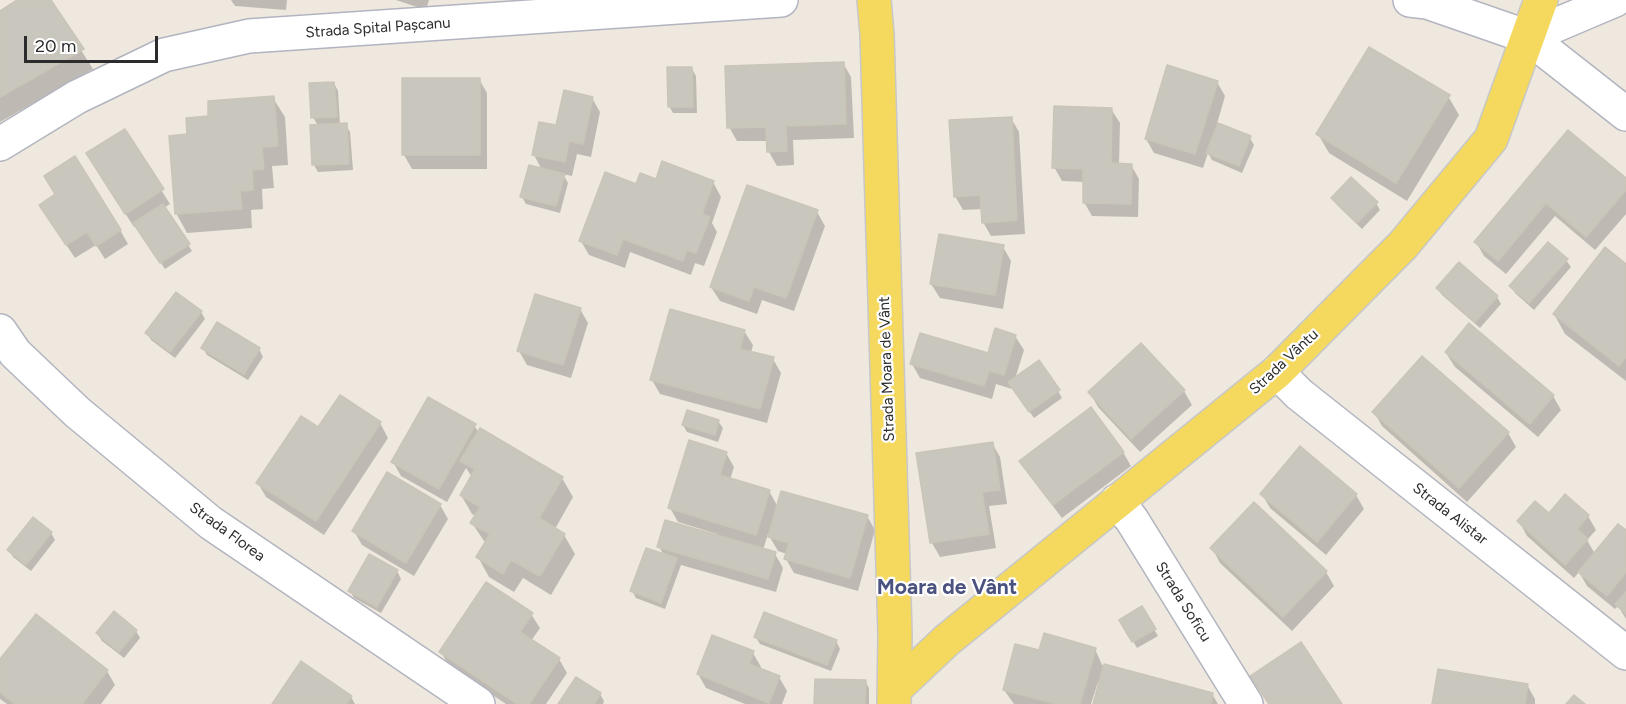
<!DOCTYPE html>
<meta charset="utf-8">
<style>
body{margin:0}
#map{position:relative;width:1626px;height:704px;overflow:hidden;background:#eee8df;font-family:Figtree,sans-serif}
canvas{display:block}
.scale{position:absolute;left:24px;top:36px;width:134px;height:27px;box-sizing:border-box;border:3px solid #2c2c2c;border-top:0;padding-left:8px;font-size:18px;line-height:21px;white-space:nowrap;color:#2c2c2c;-webkit-text-stroke:4px #fff;paint-order:stroke}
</style>
<div id="map">
<canvas width="1626" height="704"></canvas>
<div class="scale">20 m</div>
</div>
<script>
const c = document.querySelector('canvas').getContext('2d');
c.lineJoin = 'round';
function fillPath(path, color) { c.fillStyle = color; c.fill(path, 'evenodd'); }
const shape = rows => new Path2D(rows.map(r => 'M' + r).join(''));
function strokePath(path, color, width, dash) { c.strokeStyle = color; c.lineWidth = width; c.lineCap = dash ? 'butt' : 'round'; c.setLineDash(dash || []); c.stroke(path); }
function label(font, color, halo, rows, align = 'center') {
  c.font = font + ' Figtree,sans-serif'; c.lineWidth = 4.5; c.setLineDash([]); c.textBaseline = 'middle'; c.strokeStyle = halo; c.fillStyle = color; for (const [text, x, y, turn = 0] of rows) {
    c.save(); c.translate(x, y); c.rotate((+turn || 0) * Math.PI / 180); c.textAlign = isNaN(turn) ? turn : align; if (halo) c.strokeText(text, 0, 0); c.fillText(text, 0, 0); c.restore();
  }
}
fillPath(shape([
 [20,0,49,0,93,69,0,122,0,13],
 [231,0,287,0,286,10,235,6],
 [396,0,429,0,426,10],
 [843,63,851,77,854,138,793,140,794,165,777,166,769,152,768,141,737,141,729,127],
 [692,69,696,76,697,113,673,113,669,106],
 [479,79,487,93,487,169,412,169,404,155],
 [1217,82,1225,96,1217,124,1250,138,1254,145,1242,173,1212,160,1208,153,1203,168,1154,153,1146,139],
 [334,83,338,91,340,125,346,125,350,132,353,170,318,172,314,165,318,126,313,117],
 [1448,96,1459,115,1407,201,1329,153,1318,134],
 [273,98,285,117,288,165,272,166,274,188,262,189,263,209,251,210,252,228,187,233,176,213,189,136,210,117],
 [592,98,600,112,591,157,577,154,572,176,563,174,568,183,560,213,526,204,522,197,542,170,534,155,557,127],
 [1111,109,1120,123,1119,165,1131,165,1139,179,1138,217,1092,216,1084,202,1085,182,1062,181,1054,167],
 [1011,118,1019,132,1025,234,991,236,983,222,982,209,963,210,955,196],
 [124,131,170,204,164,208,192,251,165,269,136,226,134,227,96,168],
 [1568,132,1626,180,1626,214,1595,250,1555,216,1506,274,1484,256,1476,242],
 [656,181,713,182,721,197,712,223,717,232,704,266,695,263,691,275,630,252,625,268,589,255,581,241],
 [1332,198,1376,203,1380,210,1362,229,1337,205],
 [817,212,825,226,794,311,762,300,757,314,720,301,711,287],
 [49,219,120,230,128,244,105,259,96,245,75,258],
 [1003,247,1011,261,1003,309,940,298,931,284],
 [1566,260,1571,267,1534,310,1515,293,1511,286],
 [1626,266,1626,381,1565,334,1554,314],
 [1438,288,1497,297,1501,304,1480,328,1442,295],
 [580,309,588,323,571,378,527,365,519,351],
 [201,312,205,319,175,358,151,340,147,333],
 [744,331,753,345,751,353,773,359,781,373,767,423,660,394,652,380],
 [1015,336,1024,350,1015,379,1058,391,1062,398,1034,418,1012,387,1012,389,996,384,992,399,920,378,912,364,989,355],
 [203,348,259,349,263,357,248,380,207,355],
 [1446,353,1553,396,1561,410,1538,437,1455,367],
 [1184,391,1192,405,1140,452,1098,407,1090,393],
 [340,397,380,423,388,438,324,535,266,497,258,483,319,429],
 [1374,412,1508,433,1516,447,1467,502,1382,426],
 [718,421,723,428,718,442,687,432,683,425],
 [474,425,479,433,480,430,562,478,573,497,555,529,564,535,575,554,551,595,523,578,514,592,489,577,478,557,486,544,472,523,476,516,472,514,461,495,472,477,466,468,447,502,401,476,393,462],
 [992,443,1000,457,1007,504,989,506,996,548,940,557,932,543,918,455],
 [1300,448,1356,495,1364,509,1326,555,1270,508,1262,494],
 [1123,452,1131,466,1062,518,1029,475,1021,461],
 [726,453,734,467,730,480,769,491,778,507,867,516,875,530,858,591,794,573,786,559,787,554,778,551,768,534,763,550,775,554,783,568,776,592,681,565,665,609,636,598,632,591,664,555,659,547,717,537,717,534,678,522,670,508],
 [440,505,448,519,414,576,362,545,354,531],
 [1549,515,1588,516,1596,530,1587,540,1595,554,1626,532,1626,619,1618,606,1615,609,1587,586,1579,572,1574,578,1527,536,1519,521],
 [33,519,51,533,55,540,31,571,13,557,9,550],
 [1212,548,1326,572,1334,586,1292,631,1220,563],
 [397,571,401,579,381,613,354,598,350,591],
 [1141,608,1158,636,1137,648,1121,621],
 [114,613,136,631,140,638,124,658,102,641,97,633],
 [531,614,540,628,531,641,559,659,567,673,546,704,506,704,449,666,441,652],
 [36,616,107,671,115,685,101,704,7,704,0,699,0,661],
 [755,636,836,641,840,649,831,671,760,644],
 [1095,649,1102,665,1212,694,1218,704,1095,704,1100,683,1098,682,1091,704,1014,704,1004,690,1040,652],
 [753,653,761,667,760,670,779,677,787,691,782,704,745,704,706,688,698,674],
 [865,681,869,688,869,704,816,704],
 [1527,685,1535,699,1535,704,1434,704],
 [600,694,604,701,603,704,560,704],
 [351,697,355,704,274,704]
]), '#0003');
const building = shape([
 [17,0,51,0,84,49,0,97,0,11,17,0],
 [1369,47,1450,95,1396,183,1316,134,1369,47],
 [844,62,846,124,786,126,787,151,767,152,766,127,727,128,725,66,844,62],
 [1167,65,1218,81,1195,154,1145,139,1167,65],
 [667,67,692,67,693,107,668,107,667,67],
 [402,78,480,78,480,155,402,155,402,78],
 [334,82,337,117,311,118,309,83,334,82],
 [564,90,593,97,583,144,569,141,565,162,532,155,539,122,556,125,564,90],
 [274,96,278,146,262,147,264,169,252,170,253,190,240,191,242,209,175,214,169,136,187,134,186,118,208,116,208,101,274,96],
 [1054,106,1112,108,1111,163,1132,164,1131,204,1083,203,1083,169,1052,168,1054,106],
 [1012,117,1017,220,982,223,980,195,954,197,949,120,1012,117],
 [347,123,349,164,312,165,310,125,347,123],
 [1218,123,1251,136,1239,166,1206,153,1218,123],
 [125,129,164,189,125,214,86,153,125,129],
 [1568,130,1626,178,1626,190,1586,237,1546,203,1498,261,1474,242,1568,130],
 [75,156,121,230,96,246,87,232,66,245,39,205,55,194,44,176,75,156],
 [662,161,714,181,702,214,710,217,696,253,687,250,683,261,623,239,617,255,579,241,605,172,636,184,640,173,656,179,662,161],
 [529,165,565,174,556,206,520,197,529,165],
 [1351,177,1378,202,1357,223,1331,198,1351,177],
 [747,185,818,210,786,298,754,287,749,301,710,287,747,185],
 [163,204,190,244,160,263,133,223,163,204],
 [939,234,1004,245,995,295,930,284,939,234],
 [1548,242,1568,259,1529,303,1509,286,1548,242],
 [1605,247,1626,264,1626,357,1619,366,1553,314,1605,247],
 [1459,262,1498,296,1475,322,1436,288,1459,262],
 [176,292,202,311,170,352,145,333,176,292],
 [535,294,581,308,563,365,517,351,535,294],
 [670,309,745,330,740,349,774,357,760,409,650,380,670,309],
 [217,322,260,348,244,374,201,348,217,322],
 [1469,323,1554,395,1530,424,1445,352,1469,323],
 [995,328,1016,335,1004,375,989,371,984,386,910,364,920,333,988,353,995,328],
 [1141,343,1185,390,1131,439,1088,392,1141,343],
 [1422,356,1509,432,1459,488,1372,412,1422,356],
 [1039,360,1060,390,1029,412,1008,382,1039,360],
 [340,395,381,422,316,521,256,483,301,416,318,427,340,395],
 [428,397,476,424,439,489,391,462,428,397],
 [1091,407,1124,452,1053,505,1019,461,1091,407],
 [687,410,719,420,715,435,682,425,687,410],
 [480,428,563,477,539,518,565,534,540,576,511,560,503,574,476,557,490,534,470,523,480,507,460,495,475,469,460,461,480,428],
 [689,440,727,452,720,475,770,490,756,535,668,508,689,440],
 [993,442,1000,490,982,492,989,534,930,543,916,453,993,442],
 [1300,446,1357,494,1317,542,1260,494,1300,446],
 [387,472,441,504,406,563,352,531,387,472],
 [781,491,868,515,850,578,784,559,789,543,768,537,781,491],
 [1565,494,1589,515,1577,529,1588,539,1565,565,1517,521,1535,501,1549,513,1565,494],
 [1254,502,1327,571,1283,617,1210,548,1254,502],
 [33,517,52,532,26,565,7,550,33,517],
 [665,520,776,552,768,579,657,547,665,520],
 [1618,524,1626,530,1626,572,1607,596,1578,572,1618,524],
 [646,548,677,558,661,603,630,591,646,548],
 [369,554,398,570,377,607,348,591,369,554],
 [486,582,533,613,520,632,560,658,529,704,517,704,439,652,486,582],
 [1626,592,1626,614,1615,604,1626,592],
 [1142,606,1156,629,1132,642,1119,620,1142,606],
 [114,611,137,630,119,652,96,633,114,611],
 [764,612,837,640,827,665,754,637,764,612],
 [36,614,108,670,82,704,15,704,0,692,0,659,36,614],
 [1044,633,1096,648,1080,704,1056,704,1003,690,1015,644,1039,650,1044,633],
 [712,635,754,651,749,664,780,676,769,703,697,674,712,635],
 [1301,642,1342,704,1269,704,1250,676,1301,642],
 [301,661,352,696,346,704,272,704,301,661],
 [1104,664,1213,693,1211,704,1093,704,1104,664],
 [1438,669,1528,684,1525,704,1432,704,1438,669],
 [576,677,601,693,594,704,558,704,576,677],
 [815,679,866,680,865,704,814,704,815,679],
 [1574,695,1585,704,1566,704,1574,695]
]);
fillPath(building, '#c9c6bd');
strokePath(building, '#cac5b8', 1.5);
const minor = shape([
 [1410,0,1427,2,1528,37,1626,114],
 [1528,37,1615,0],
 [0,144,77,97,164,55,249,36,781,0],
 [0,331,15,353,77,412,211,523,478,704],
 [1277,372,1299,394,1626,653],
 [1117,501,1132,520,1246,704]
]);
const major = shape([
 [874,0,877,34,895,634,894,703],
 [895,689,947,640,1277,372,1403,245,1491,139,1541,0]
]);
strokePath(minor, '#b2b4c0', 36);
strokePath(major, '#c8c8c8', 36);
strokePath(minor, '#fff', 33);
strokePath(major, '#f4d95e', 33);
label('15px', '#2c2c2c', '#fff', [
 ["Strada Spital Pașcanu",378,28,-4],
 ["Strada Vântu",1284,362,-43],
 ["Strada Moara de Vânt",887,369,-92],
 ["Strada Alistar",1450,514,38],
 ["Strada Florea",227,532,36],
 ["Strada Soficu",1183,602,58]
]);
label('bold 21px', '#4b527f', '#fff', [
 ["Moara de Vânt",947,588]
]);
</script>
